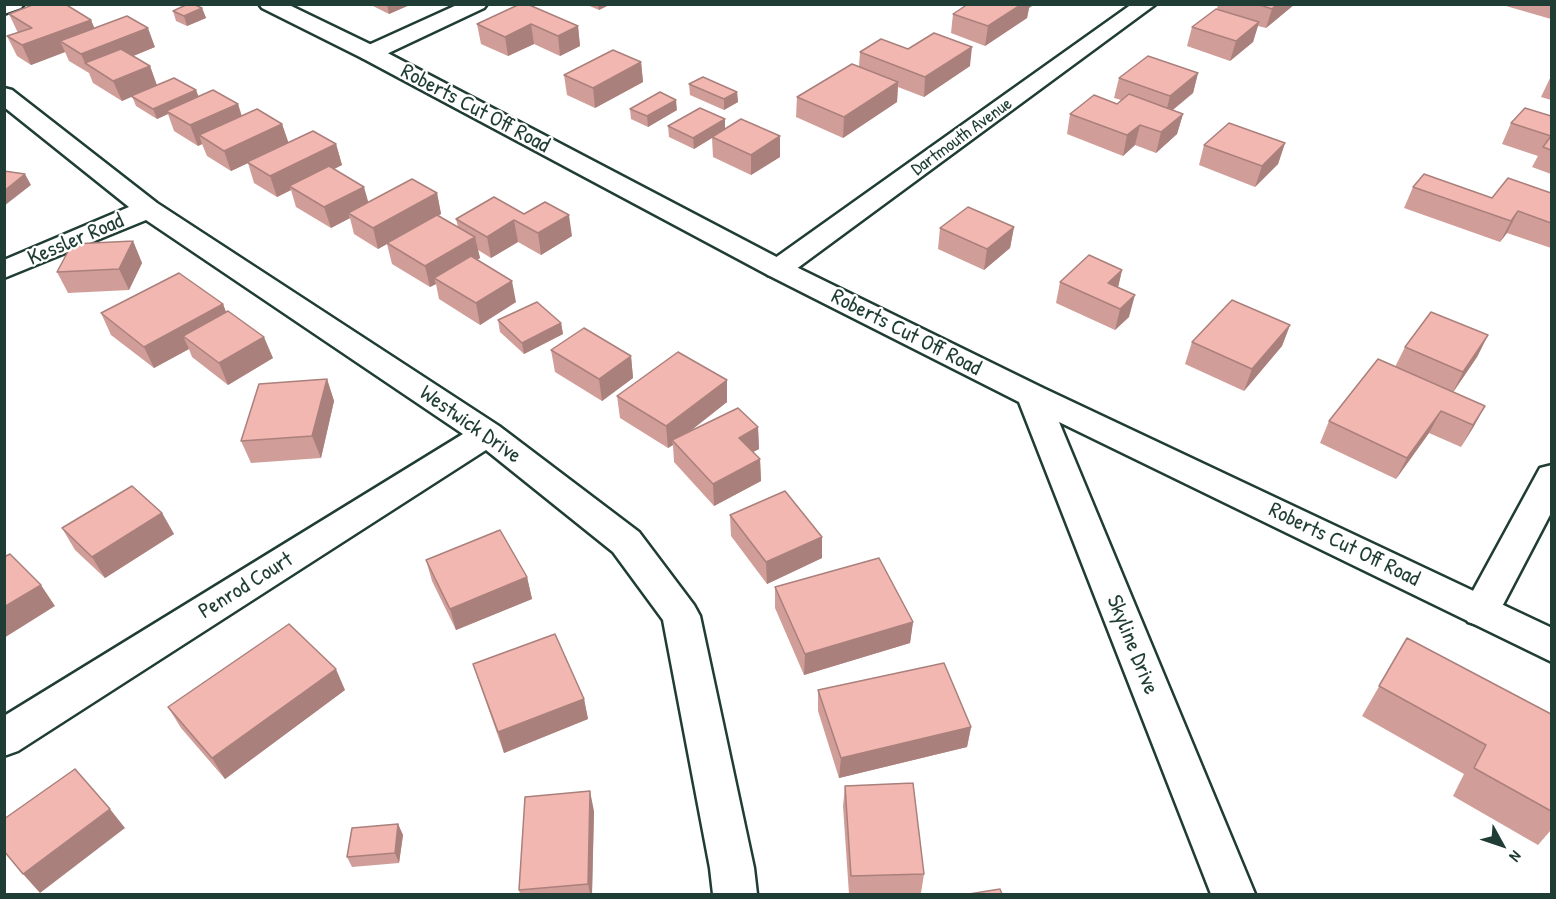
<!DOCTYPE html>
<style>
body{margin:0}
#map{position:relative;width:1556px;height:899px;overflow:hidden;background:#fff;font-family:"Patrick Hand",sans-serif}
canvas{display:block}
.frame{position:absolute;inset:0;border:6px solid #1f3d34;pointer-events:none}
.north{position:absolute;left:1472px;top:815px;width:60px;height:60px;-webkit-text-stroke:4px #fff;paint-order:stroke;rotate:130deg;font-size:16px;font-weight:700;line-height:24px;text-align:center;color:#1f3d34}
.north::after{content:'';display:block;margin:auto;width:21px;height:27px;background:#1f3d34;clip-path:polygon(50% 0,100% 100%,50% 72%,0 100%)}
</style>
<div id="map">
<canvas width="1556" height="899"></canvas>
<div class="frame"></div>
<div class="north">N</div>
</div>
<script>
const c = document.querySelector('canvas').getContext('2d');
c.lineJoin = 'round';
const shape = rows => new Path2D(rows.map(r => 'M' + r).join(''));
function strokePath(path, color, width, dash) { c.strokeStyle = color; c.lineWidth = width; c.lineCap = dash ? 'butt' : 'round'; c.setLineDash(dash || []); c.stroke(path); }
function fillPath(path, color) { c.fillStyle = color; c.fill(path, 'evenodd'); }
function label(font, color, halo, rows, align = 'center') {
  c.font = font + ' "Patrick Hand",sans-serif'; c.lineWidth = 4.5; c.setLineDash([]); c.textBaseline = 'middle'; c.strokeStyle = halo; c.fillStyle = color; for (const [text, x, y, turn = 0] of rows) {
    c.save(); c.translate(x, y); c.rotate((+turn || 0) * Math.PI / 180); c.textAlign = isNaN(turn) ? turn : align; if (halo) c.strokeText(text, 0, 0); c.fillText(text, 0, 0); c.restore();
  }
}
const street = shape([
 [4,4,24,4,21,8,4,14,4,4],
 [459,4,487,4,484,8,378,58,370,60,362,58,359,53,362,48,459,4],
 [1132,4,1156,4,788,275,778,278,768,275,764,269,768,263,1132,4],
 [4,88,12,90,157,203,499,426,639,532,694,605,700,616,754,868,757,894,713,894,710,868,663,620,613,552,486,450,18,751,4,756,4,716,463,434,146,220,4,278,4,260,129,207,4,107,4,88],
 [1552,465,1552,511,1494,622,1481,626,1468,622,1462,611,1540,468,1552,465]
]);
const secondary = shape([
 [259,4,287,4,378,48,788,263,1043,388,1552,628,1552,662,1059,422,1255,894,1211,894,1019,402,768,275,362,58,262,8,259,4]
]);
strokePath(street, '#1f3d34', 5);
strokePath(secondary, '#1f3d34', 5);
fillPath(street, '#fff');
fillPath(secondary, '#fff');
fillPath(shape([
 [369,4,412,4,389,14],
 [520,4,578,26,580,46,560,56,534,44,508,56,481,44,477,24],
 [585,4,611,4,599,10],
 [1218,4,1295,4,1266,28,1258,26,1253,42,1230,61,1187,46,1192,27,1217,9],
 [1499,4,1551,4,1551,19],
 [202,8,206,18,187,26,176,21,173,11],
 [1029,8,1027,18,985,46,951,33,953,14],
 [9,14,91,20,94,28,155,47,133,56,150,66,157,85,196,90,198,97,238,104,242,116,282,124,288,143,336,144,342,165,334,169,368,202,437,193,441,214,438,216,458,227,456,219,524,214,572,236,541,255,518,242,491,258,478,250,480,258,477,260,516,302,480,325,439,299,436,284,430,287,392,264,387,244,378,249,354,234,350,218,331,228,296,207,291,190,277,197,254,183,248,163,231,171,207,156,202,144,198,146,174,131,168,114,157,119,136,106,132,96,122,101,93,83,89,73,69,61,65,52,31,65,17,56,7,36,18,33],
 [908,49,970,66,924,97,898,87,897,102,843,138,796,117,797,97,859,66,860,52],
 [641,62,643,82,595,108,567,95,564,75],
 [1198,73,1193,93,1173,110,1183,114,1177,134,1156,153,1135,145,1123,156,1067,134,1070,114,1117,104,1121,100,1114,98,1119,78],
 [1551,76,1551,100,1541,97],
 [689,84,737,92,738,102,724,110,690,95],
 [630,109,677,110,648,127,631,119],
 [1551,116,1551,174,1532,167,1538,156,1502,144,1511,123],
 [668,126,725,129,780,136,780,157,751,175,713,157,712,138,694,149,669,137],
 [1285,143,1278,164,1255,187,1199,165,1204,145],
 [1413,187,1492,198,1551,193,1551,248,1507,233,1500,242,1404,208],
 [1014,227,1010,248,984,270,938,249,940,228],
 [133,241,142,263,129,290,68,293,57,272],
 [1122,270,1118,288,1129,317,1115,330,1056,303,1060,282],
 [223,304,226,312,273,358,228,385,192,357,189,349,154,368,111,335,101,313],
 [498,320,561,323,563,334,524,354,500,332],
 [1290,325,1282,346,1244,391,1185,364,1192,342],
 [1488,335,1477,357,1453,392,1485,406,1461,447,1429,433,1396,479,1320,443,1329,421,1395,367,1405,347],
 [551,350,631,356,633,378,602,401,555,372],
 [327,379,334,401,321,458,251,463,241,441],
 [727,380,727,402,689,432,758,427,759,449,753,452,760,459,761,481,714,506,674,462,673,445,668,448,620,418,617,396],
 [162,513,174,534,105,578,75,550,62,528],
 [730,515,822,558,767,584,731,536],
 [426,560,527,577,532,599,456,630,432,581],
 [775,587,913,622,910,643,804,675,775,608],
 [1407,638,1551,714,1551,830,1538,845,1453,796,1464,774,1362,716],
 [473,664,584,699,588,719,504,753,480,685],
 [345,690,225,779,181,728,168,707],
 [818,690,971,727,967,747,839,778,818,711],
 [845,786,924,874,921,893,849,894,843,806],
 [594,811,592,894,520,894,519,890],
 [398,824,403,835,399,863,352,867,347,857]
]), '#d19d98');
fillPath(shape([
 [387,4,412,4,389,14],
 [598,4,611,4,599,10],
 [1022,4,1035,4,1029,8,1027,18,985,46,988,26],
 [1277,4,1295,4,1266,28,1272,9],
 [202,8,206,18,187,26,184,16],
 [91,20,99,39,60,41,65,52,31,65,22,45],
 [1259,22,1253,42,1230,61,1236,41],
 [531,24,534,44,508,56,505,37],
 [578,26,580,46,560,56,558,36],
 [148,28,155,47,97,71,85,63,81,54],
 [972,47,970,66,924,97,925,77],
 [641,62,643,82,595,108,593,88],
 [150,66,157,86,122,101,113,81],
 [1198,73,1193,93,1165,116,1170,96],
 [898,82,897,102,843,138,844,117],
 [196,90,200,100,166,111,168,114,157,119,153,109],
 [737,92,738,102,724,110,724,99],
 [676,100,677,110,648,127,647,116],
 [238,104,244,125,199,135,202,144,198,146,190,125],
 [1183,114,1177,134,1156,153,1161,132],
 [725,119,725,130,694,149,693,138],
 [282,124,289,144,231,171,224,151],
 [1140,125,1135,145,1123,156,1127,135],
 [780,136,780,157,751,175,751,155],
 [1285,143,1278,164,1255,187,1262,166],
 [336,144,342,165,294,189,289,186,291,190,277,197,270,176],
 [25,174,31,185,4,206,4,191],
 [364,187,370,208,348,213,350,218,331,228,324,207],
 [437,193,441,214,388,244,387,243,387,244,378,249,373,228],
 [1518,211,1507,233,1500,242,1511,221],
 [569,215,572,236,541,255,538,233],
 [514,220,518,242,491,258,487,237],
 [1014,227,1010,248,984,270,987,249],
 [475,237,480,258,440,282,434,278,436,284,430,287,425,266],
 [133,241,142,263,129,290,119,269],
 [1122,270,1117,291,1108,283],
 [512,281,516,302,480,325,476,303],
 [1135,295,1129,317,1115,330,1120,309],
 [223,304,231,326,183,336,189,349,154,368,144,347],
 [561,323,563,334,524,354,522,343],
 [1290,325,1282,346,1244,391,1252,369],
 [1488,335,1477,357,1452,394,1463,372],
 [264,337,273,358,228,385,219,363],
 [631,356,633,378,602,401,599,379],
 [327,379,334,401,321,458,312,436],
 [727,380,727,402,675,443,672,440,673,445,668,448,666,426],
 [1485,406,1473,428,1461,447,1473,425],
 [1441,411,1429,433,1396,479,1407,458],
 [758,427,759,449,739,459,739,438],
 [760,459,761,481,714,506,713,484],
 [162,513,174,534,105,578,92,557],
 [822,537,822,558,767,584,766,562],
 [527,577,532,599,456,630,450,609],
 [41,585,55,606,4,638,4,607],
 [913,622,910,643,804,675,805,654],
 [336,669,345,690,225,779,212,758],
 [584,699,588,719,504,753,498,732],
 [971,727,967,747,839,778,841,758],
 [590,791,594,811,592,894,590,894,588,884],
 [110,809,125,828,40,893,23,874],
 [398,824,403,835,399,863,395,853]
]), '#aa807c');
const building = shape([
 [35,4,65,4,91,20,22,45,7,36,32,28,9,14,35,4],
 [188,4,193,4,202,8,184,16,173,11,188,4],
 [520,4,527,4,578,26,558,36,531,24,505,37,477,24,520,4],
 [968,4,1022,4,988,26,953,14,968,4],
 [1257,4,1277,4,1272,9,1257,4],
 [1216,9,1259,22,1236,41,1192,27,1216,9],
 [127,16,148,28,81,54,60,41,127,16],
 [934,33,972,47,925,77,860,52,881,39,908,49,934,33],
 [121,49,150,66,113,81,85,63,121,49],
 [613,50,641,62,593,88,564,75,613,50],
 [1148,56,1198,73,1170,96,1119,78,1148,56],
 [852,64,898,82,844,117,797,97,852,64],
 [703,77,737,92,724,99,689,84,703,77],
 [174,78,196,90,153,109,131,96,174,78],
 [213,90,238,104,190,125,166,111,213,90],
 [660,92,676,100,647,116,630,109,660,92],
 [1129,94,1183,114,1161,132,1140,125,1127,135,1070,114,1094,95,1117,104,1129,94],
 [700,108,725,119,693,138,668,126,700,108],
 [1525,108,1551,116,1551,150,1543,147,1551,136,1511,123,1525,108],
 [257,109,282,124,224,151,199,135,257,109],
 [741,119,780,136,751,155,712,137,741,119],
 [1229,123,1285,143,1262,166,1204,145,1229,123],
 [313,131,336,144,270,176,247,162,313,131],
 [329,166,364,187,324,207,289,186,329,166],
 [4,171,25,174,4,191,4,171],
 [1424,174,1492,198,1508,178,1551,193,1551,223,1518,211,1511,221,1413,187,1424,174],
 [412,179,437,193,373,228,348,213,412,179],
 [494,197,524,214,545,202,569,215,538,233,514,220,487,237,456,219,494,197],
 [968,207,1014,227,987,249,940,228,968,207],
 [437,215,475,237,425,266,387,243,437,215],
 [133,241,119,269,57,272,72,244,133,241],
 [1089,255,1122,270,1108,283,1135,295,1120,309,1060,282,1089,255],
 [471,256,512,281,476,303,434,278,471,256],
 [179,273,223,304,144,347,101,313,179,273],
 [1232,300,1290,325,1252,369,1192,342,1232,300],
 [537,302,561,323,522,343,498,320,537,302],
 [228,311,264,337,219,363,183,336,228,311],
 [1431,312,1488,335,1463,372,1405,347,1431,312],
 [584,328,631,356,599,379,551,350,584,328],
 [678,352,727,380,666,426,617,396,678,352],
 [1378,359,1485,406,1473,425,1441,411,1407,458,1329,421,1378,359],
 [327,379,312,436,241,441,259,384,327,379],
 [738,408,758,427,739,438,760,459,713,484,672,440,738,408],
 [132,486,162,513,92,557,62,528,132,486],
 [785,491,822,537,766,562,730,515,785,491],
 [500,530,527,577,450,609,426,560,500,530],
 [10,554,41,585,4,607,4,557,10,554],
 [879,558,913,622,805,654,775,587,879,558],
 [289,624,336,669,212,758,168,707,289,624],
 [555,634,584,699,498,732,473,664,555,634],
 [1407,638,1551,714,1551,811,1474,768,1486,745,1379,686,1407,638],
 [944,663,971,727,841,758,818,690,944,663],
 [75,769,110,809,23,874,4,851,4,819,75,769],
 [913,783,924,874,851,876,845,786,913,783],
 [590,791,588,884,519,890,525,797,590,791],
 [398,824,395,853,347,857,352,828,398,824],
 [1000,889,1002,894,969,894,1000,889]
]);
fillPath(building, '#f3b7b1');
strokePath(building, '#aa807c', 1.5);
label('18px', '#1f3d34', '#fff', [
 ["Dartmouth Avenue",962,137,-36]
]);
label('22px', '#1f3d34', '#fff', [
 ["Roberts Cut Off Road",475,109,28],
 ["Kessler Road",76,240,-23],
 ["Roberts Cut Off Road",906,333,27],
 ["Westwick Drive",470,425,35],
 ["Roberts Cut Off Road",1344,545,26],
 ["Penrod Court",246,586,-32],
 ["Skyline Drive",1132,645,68]
]);
</script>
